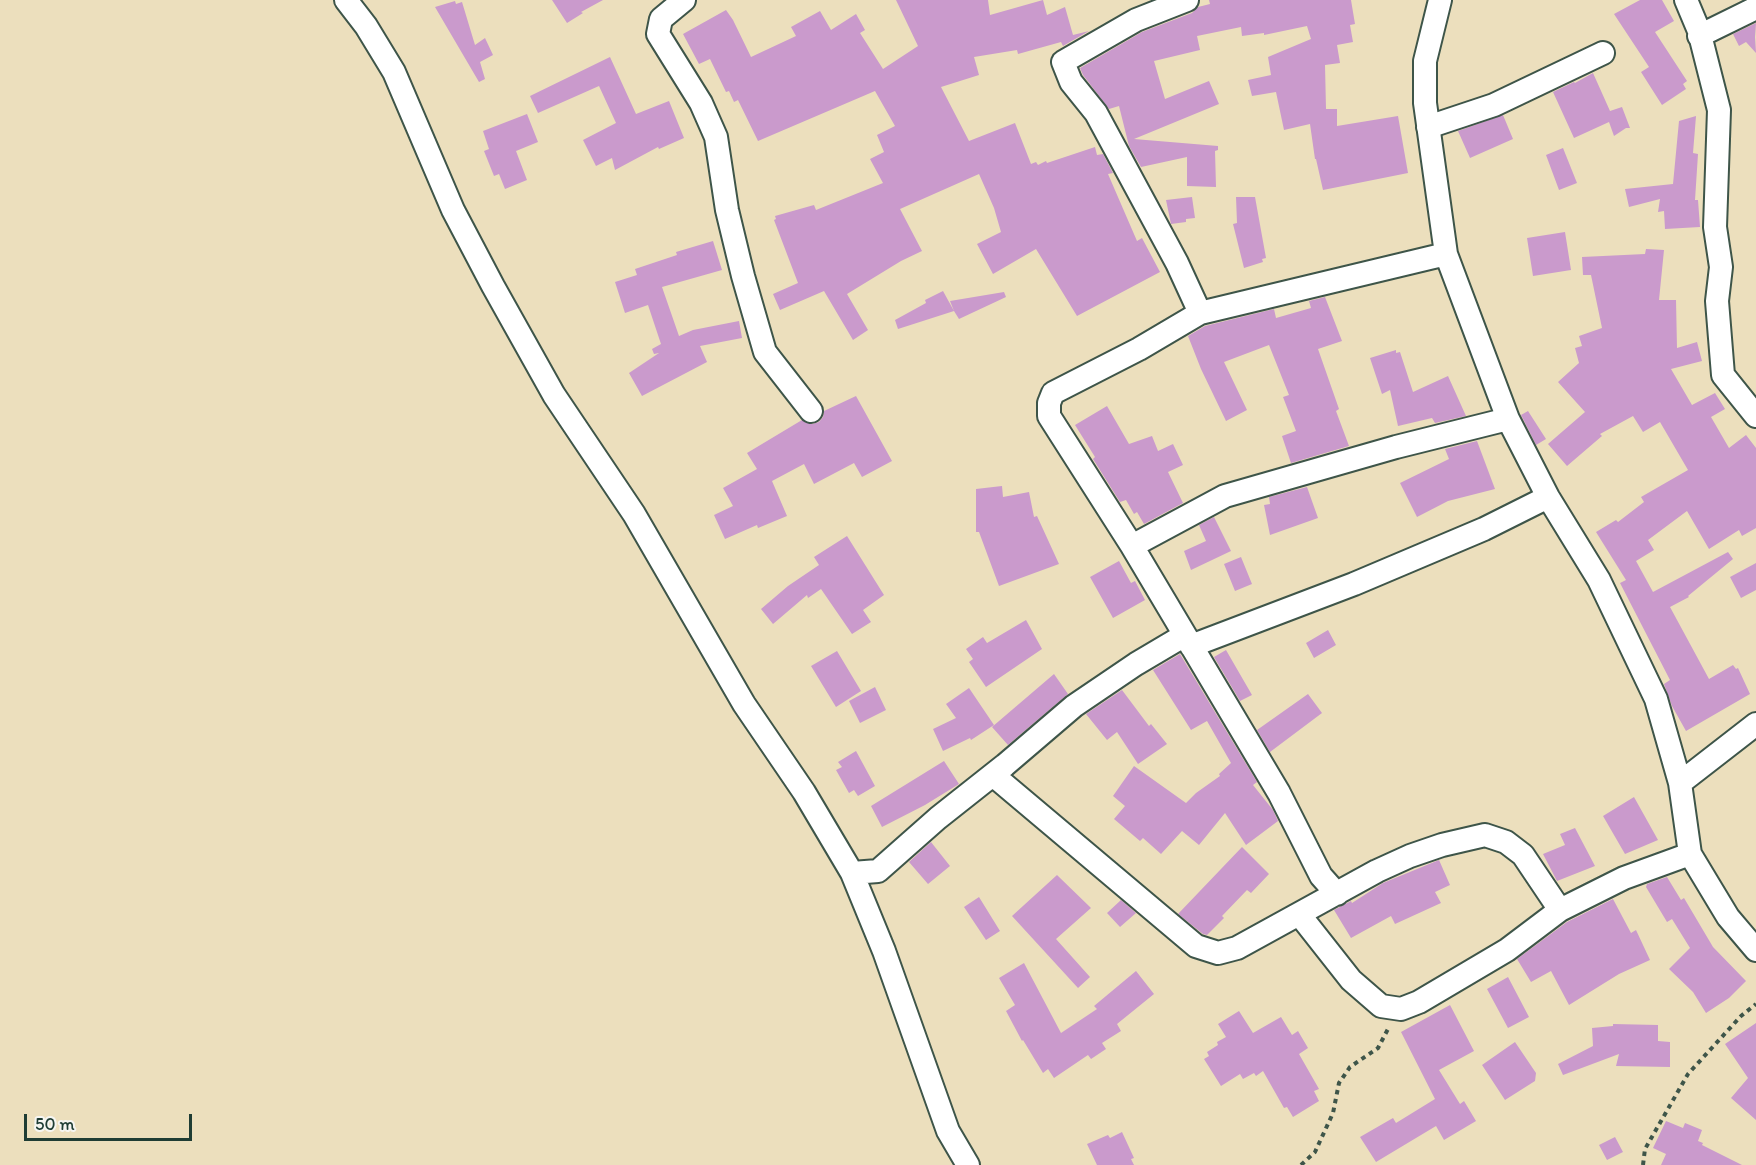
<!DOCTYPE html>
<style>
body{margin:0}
#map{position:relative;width:1756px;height:1165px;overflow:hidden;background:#ecdfbd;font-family:Itim,sans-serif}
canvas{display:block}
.scale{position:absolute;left:24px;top:1114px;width:168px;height:27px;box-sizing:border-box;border:3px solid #1f3d34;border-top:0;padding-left:8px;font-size:18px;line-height:21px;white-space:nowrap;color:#1f3d34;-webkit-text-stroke:4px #f6f6f2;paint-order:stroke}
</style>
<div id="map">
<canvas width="1756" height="1165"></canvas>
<div class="scale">50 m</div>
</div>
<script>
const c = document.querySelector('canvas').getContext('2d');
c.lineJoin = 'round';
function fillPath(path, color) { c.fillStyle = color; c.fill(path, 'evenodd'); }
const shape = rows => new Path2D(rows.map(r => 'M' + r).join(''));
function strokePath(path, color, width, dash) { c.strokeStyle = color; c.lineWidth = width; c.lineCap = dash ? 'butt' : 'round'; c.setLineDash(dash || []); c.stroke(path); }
fillPath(shape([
 [552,0,603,0,581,12,583,13,567,23],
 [896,0,988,0,990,15,1043,0,1047,15,1065,7,1073,35,1089,31,1063,46,1061,42,1018,54,1017,50,974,57,979,75,941,87,969,141,1015,123,1031,164,1036,162,1038,165,1046,161,1047,163,1095,147,1097,155,1103,154,1113,173,1108,174,1137,241,1142,238,1160,272,1077,316,1036,249,993,274,977,244,1001,232,994,208,979,174,900,209,922,251,901,261,847,294,868,330,853,340,824,291,780,310,773,294,798,283,774,220,776,219,775,216,814,205,816,210,883,183,870,159,884,152,877,135,895,126,875,91,758,141,738,100,734,102,729,91,726,92,710,59,699,64,683,34,726,10,733,20,751,57,796,36,791,27,820,11,831,30,856,14,865,30,860,33,883,69,918,46],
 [1209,0,1351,0,1355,24,1350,25,1353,42,1337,45,1340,63,1325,65,1326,109,1337,109,1337,126,1398,116,1408,173,1323,190,1316,159,1315,159,1310,124,1284,130,1276,92,1252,96,1248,80,1271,75,1268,57,1311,39,1307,26,1264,35,1264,33,1242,36,1241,27,1197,36,1200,50,1154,61,1165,99,1209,81,1219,104,1134,139,1218,146,1218,150,1215,151,1216,187,1187,186,1187,157,1141,167,1129,146,1119,106,1109,109,1083,75,1080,68,1142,32,1192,13,1198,7,1210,4],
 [1640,0,1662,0,1674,21,1655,32,1687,81,1683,84,1686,89,1662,105,1641,72,1649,67,1614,14],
 [455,1,456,4,462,2,475,45,485,38,493,55,480,62,485,79,479,82,435,7],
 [1756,23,1755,37,1756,53,1746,42,1739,46,1733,34],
 [610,57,636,114,669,101,684,138,659,149,658,147,615,170,612,158,596,166,583,140,616,123,599,86,538,113,530,96],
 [1593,73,1610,111,1622,107,1630,128,1626,128,1614,136,1609,122,1574,138,1553,92,1574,82,1575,83],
 [527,114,538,142,516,151,527,180,505,189,499,174,494,176,484,151,489,149,483,131],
 [1503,115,1513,139,1470,158,1458,131],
 [1696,116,1693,153,1698,154,1695,200,1698,200,1700,227,1665,229,1664,211,1658,212,1660,199,1629,207,1625,189,1673,184,1679,121],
 [1563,148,1577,183,1559,190,1546,155],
 [1192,197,1195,218,1186,219,1186,222,1171,224,1166,200],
 [1236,197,1255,197,1266,258,1262,259,1263,262,1244,268,1233,224,1237,223],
 [1565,232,1571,270,1533,276,1527,238],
 [713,241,722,270,662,287,679,336,693,330,739,321,742,338,700,346,707,362,642,396,629,373,659,353,654,354,652,349,661,344,648,305,625,313,615,282,637,275,635,269,677,255,676,252],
 [1646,249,1664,250,1659,300,1676,300,1677,348,1697,342,1702,361,1671,369,1692,405,1715,393,1725,409,1711,417,1729,448,1746,435,1756,448,1756,528,1742,536,1739,530,1709,549,1687,511,1648,540,1654,550,1636,561,1653,592,1728,552,1733,559,1688,596,1689,597,1670,607,1709,679,1733,665,1736,669,1738,668,1750,694,1686,731,1672,706,1664,684,1670,680,1620,583,1626,580,1596,532,1616,520,1618,522,1644,502,1641,497,1688,470,1660,422,1643,432,1633,416,1600,434,1602,436,1567,466,1548,444,1585,412,1558,382,1579,363,1575,348,1582,346,1579,336,1602,328,1591,275,1583,275,1582,257,1645,254],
 [943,291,954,311,950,301,1004,292,1006,297,959,319,954,311,898,329,895,320,926,303,925,300],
 [1325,297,1342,341,1318,349,1339,409,1336,411,1349,446,1291,463,1282,436,1296,431,1283,397,1289,395,1269,345,1224,362,1247,410,1226,421,1201,369,1188,336,1205,326,1274,309,1276,318,1311,308,1309,301],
 [1396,350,1396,353,1400,352,1413,392,1448,376,1466,416,1435,423,1432,418,1398,426,1390,390,1382,394,1370,358],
 [856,396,892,461,862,477,854,463,814,484,804,464,772,481,787,516,758,528,757,525,725,539,714,515,733,506,723,488,757,469,747,453,802,420,812,424,819,422,823,417,824,411],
 [1107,406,1129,444,1152,436,1158,451,1173,444,1183,465,1168,472,1183,503,1144,524,1137,512,1134,514,1126,500,1120,502,1093,459,1095,457,1075,425],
 [1528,411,1546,439,1536,445,1521,415],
 [1477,441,1495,489,1448,501,1417,517,1400,483,1449,459,1445,449],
 [1002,486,1003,497,1029,492,1034,517,1037,516,1059,564,999,586,979,532,976,532,976,489],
 [1307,487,1318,518,1270,535,1264,505,1270,504,1269,497],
 [1214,517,1231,551,1191,570,1184,551,1206,541,1199,525],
 [847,536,884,595,863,610,871,622,852,634,821,589,808,598,807,595,773,624,761,609,788,586,819,565,814,557],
 [1241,557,1252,584,1235,591,1224,564],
 [1119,561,1131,583,1135,581,1145,600,1113,618,1090,577],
 [1756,563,1756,590,1741,598,1730,577],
 [1026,620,1042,649,986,687,969,662,973,659,966,649,983,637,987,643],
 [1328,630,1336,645,1314,658,1306,643],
 [1226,650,1252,695,1240,701,1214,657],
 [837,651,861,691,836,707,811,666],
 [1180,654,1257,782,1253,785,1273,810,1278,821,1246,845,1225,813,1199,845,1182,831,1161,854,1143,838,1140,841,1114,819,1125,806,1113,796,1134,766,1186,803,1196,793,1220,776,1219,774,1231,763,1207,721,1191,730,1153,670],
 [1054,674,1068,694,1008,745,992,727],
 [875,687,886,710,860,723,849,701],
 [969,688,994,725,971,740,970,738,943,751,933,729,956,718,946,704],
 [1122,690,1149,726,1151,724,1167,744,1138,764,1117,732,1107,740,1086,714],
 [1308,694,1322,713,1270,752,1257,730],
 [856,751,875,786,858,796,854,790,849,793,836,770,842,767,838,762],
 [944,761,959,784,925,805,882,827,871,806],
 [1634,797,1658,840,1625,854,1603,816],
 [1575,828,1595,866,1557,881,1543,854,1565,845,1560,834],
 [931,842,950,866,928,884,909,862],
 [1242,847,1269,874,1251,893,1247,890,1222,916,1224,918,1207,935,1203,934,1178,914],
 [1439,860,1450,885,1435,892,1441,903,1395,924,1391,916,1351,938,1334,910,1351,901,1352,903,1383,883],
 [1057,875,1091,908,1056,939,1090,977,1078,988,1012,916],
 [1667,877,1681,900,1684,898,1713,947,1746,981,1729,998,1706,1013,1693,992,1669,969,1690,948,1672,919,1667,922,1646,887,1647,884],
 [979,897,1000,931,986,940,964,907],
 [1613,899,1631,933,1636,930,1650,960,1619,974,1569,1005,1551,971,1531,982,1517,959,1567,922],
 [1121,900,1136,913,1120,927,1107,913],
 [1024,963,1061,1033,1097,1009,1094,1006,1136,971,1154,994,1117,1024,1121,1031,1102,1043,1106,1049,1091,1059,1088,1055,1054,1078,1048,1069,1043,1073,1023,1040,1022,1041,1006,1011,1015,1005,999,978],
 [1508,977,1529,1017,1508,1028,1487,989],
 [1450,1005,1474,1051,1439,1070,1460,1104,1464,1101,1476,1121,1444,1140,1436,1126,1376,1162,1360,1137,1393,1118,1396,1123,1435,1099,1401,1032],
 [1239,1011,1253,1033,1281,1017,1292,1035,1298,1031,1308,1048,1299,1054,1319,1089,1314,1091,1319,1101,1293,1117,1287,1107,1284,1108,1263,1071,1256,1076,1254,1073,1243,1079,1240,1074,1221,1086,1204,1059,1209,1056,1207,1052,1218,1045,1217,1042,1226,1037,1218,1024],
 [1756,1023,1756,1120,1731,1098,1748,1078,1725,1044],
 [1613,1024,1658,1025,1658,1041,1670,1042,1670,1067,1616,1066,1619,1054,1563,1075,1558,1064,1593,1046,1592,1028,1613,1026],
 [1515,1042,1536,1073,1535,1081,1505,1100,1482,1065],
 [1666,1121,1683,1128,1685,1123,1702,1130,1698,1141,1703,1143,1702,1145,1742,1165,1661,1165,1666,1154,1653,1148],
 [1122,1132,1134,1158,1131,1159,1134,1165,1097,1165,1087,1144,1108,1135,1110,1138],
 [1615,1137,1623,1152,1607,1160,1599,1145]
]), '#ca9acc');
const street = shape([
 [346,0,366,26,394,72,453,210,493,286,554,395,634,514,744,704,804,792,852,873,884,951,948,1131,968,1165],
 [684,0,661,19,658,34,701,103,716,137,727,210,743,276,765,352,811,411],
 [1187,0,1136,20,1063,62,1071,82,1096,113,1177,263,1200,313],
 [1440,0,1425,61,1425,103,1446,254,1508,419,1548,497,1599,580,1656,699,1680,783,1690,854,1728,917,1756,950],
 [1686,0,1699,31,1719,110,1715,227,1721,267,1717,301,1723,375,1756,416],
 [1699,36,1756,8],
 [1428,127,1494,105,1603,53],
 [1132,546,1225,496,1396,447,1508,419],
 [1191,646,1354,584,1484,529,1548,497],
 [993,775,1196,946,1218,953,1237,948,1377,871,1410,856,1442,845,1485,835,1506,842,1523,855,1560,910],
 [1680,783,1756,724],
 [852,873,878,871,938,818,1005,765,1074,706,1136,664,1185,635],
 [1337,894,1321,876,1279,793,1132,546,1049,416,1049,403,1053,393,1139,349,1200,313,1446,254],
 [1299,914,1351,980,1381,1006,1401,1009,1419,1002,1507,950,1560,910,1624,878,1690,854]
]);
strokePath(street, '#3e5549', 26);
strokePath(shape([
 [1301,1165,1315,1152,1333,1113,1339,1083,1350,1067,1378,1048,1388,1029],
 [1643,1165,1645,1149,1688,1074,1741,1016,1756,1004]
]), '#3e5549', 4, [4.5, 4.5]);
strokePath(street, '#fff', 22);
</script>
